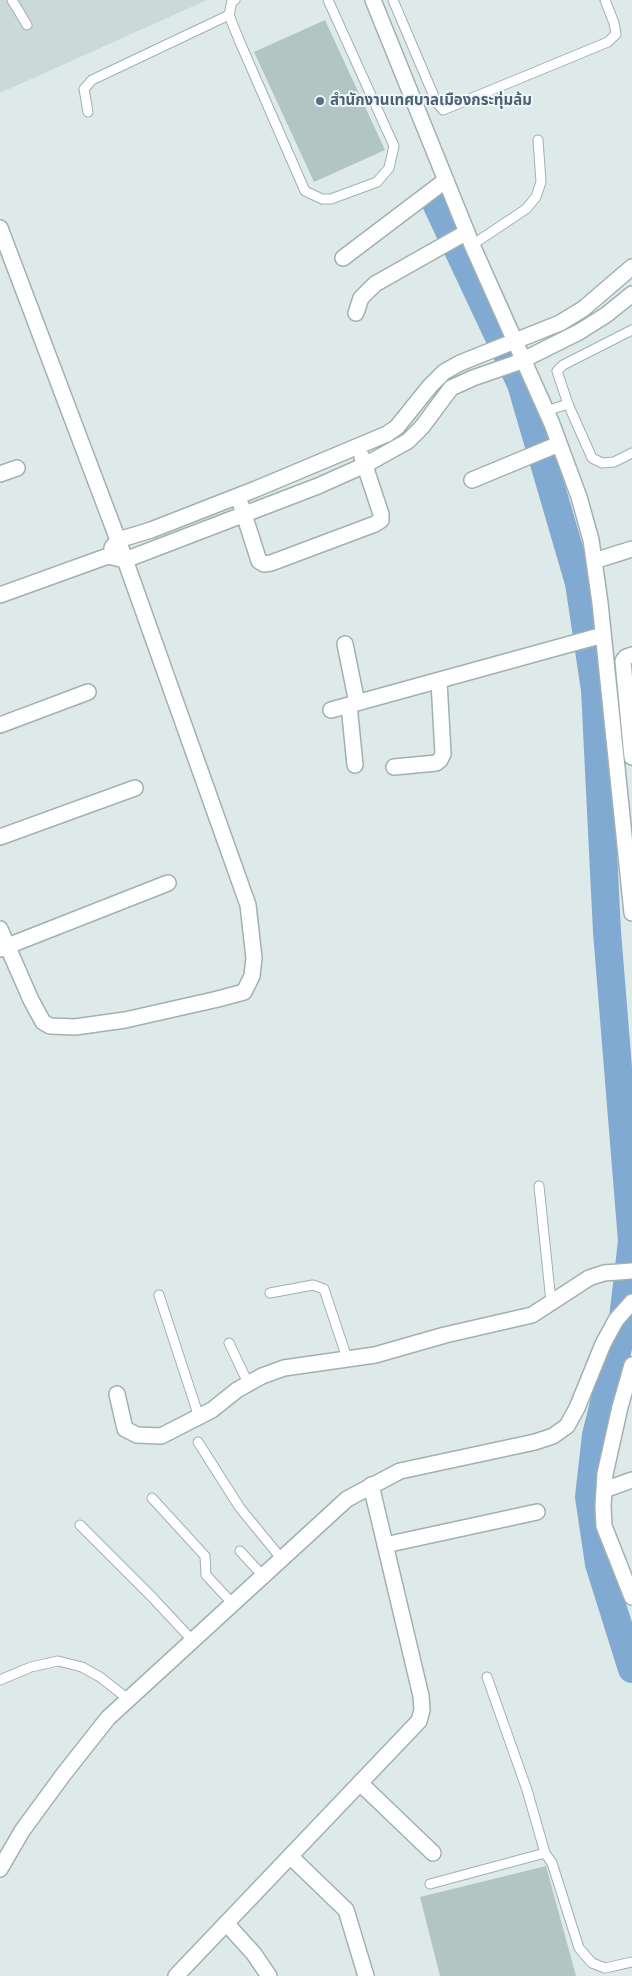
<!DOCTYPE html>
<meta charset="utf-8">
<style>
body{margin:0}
canvas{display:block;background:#ddeae9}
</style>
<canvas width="632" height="1976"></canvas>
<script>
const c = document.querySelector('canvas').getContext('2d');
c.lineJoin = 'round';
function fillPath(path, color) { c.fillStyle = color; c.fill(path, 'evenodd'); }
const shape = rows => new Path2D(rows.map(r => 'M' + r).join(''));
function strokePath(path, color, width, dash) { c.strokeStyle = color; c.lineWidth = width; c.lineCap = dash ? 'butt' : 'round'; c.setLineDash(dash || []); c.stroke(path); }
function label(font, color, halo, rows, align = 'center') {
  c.font = font + ' "Work Sans","Noto Sans Thai",sans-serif'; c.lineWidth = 4; c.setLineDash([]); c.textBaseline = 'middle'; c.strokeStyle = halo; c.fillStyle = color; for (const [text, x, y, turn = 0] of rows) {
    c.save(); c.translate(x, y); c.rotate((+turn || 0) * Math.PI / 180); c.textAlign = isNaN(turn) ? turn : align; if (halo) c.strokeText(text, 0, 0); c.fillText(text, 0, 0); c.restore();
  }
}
fillPath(shape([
 [0,0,207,0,0,93]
]), '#cbdad8');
strokePath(shape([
 [435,201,521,384,579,583,595,690,607,932,632,1241,621,1336,596,1435,589,1497,599,1564,632,1669]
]), '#81aad3', 28);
fillPath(shape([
 [325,20,385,150,314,182,254,52],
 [546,1866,576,1976,440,1976,420,1897]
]), '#b2c5c3');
const service = shape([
 [12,0,27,25],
 [235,0,232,1,229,15,239,40,305,191,322,199,331,199,377,182,389,168,394,146,328,0],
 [393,0,436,101,443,110,608,42,616,34,614,23,605,0],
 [88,112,84,89,92,80,229,15],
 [472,245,526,209,536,197,541,182,538,140],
 [568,404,557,371,563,365,632,330],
 [546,411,568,404,592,458,602,463,614,462,632,453],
 [539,1186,551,1302],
 [270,1293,313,1285,324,1289,347,1358],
 [159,1295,199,1417],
 [229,1343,248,1383],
 [198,1442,240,1508,281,1558],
 [152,1498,205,1556,206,1575,233,1604],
 [80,1525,151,1596,193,1641],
 [240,1551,263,1576],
 [487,1677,527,1790,545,1853],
 [0,1680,31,1667,58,1661,82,1667,100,1677,128,1699],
 [430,1884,545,1853,552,1863,579,1948,592,1963,605,1968,632,1962]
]);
const minor = shape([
 [373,0,472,245,552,424,579,497,591,540,600,603,632,913],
 [0,228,118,540,248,905,254,958,252,976,244,992,218,999,125,1020,75,1027,50,1026,43,1022,31,1000,0,929],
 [343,258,446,180],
 [356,313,361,298,375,284,467,232],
 [0,474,17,468],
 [472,480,559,444],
 [241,505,259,561,264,564,271,563,375,524,381,520,381,514,362,457],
 [112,548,118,540,151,530,256,489,387,434,397,427,430,386,444,372,460,363,560,323,583,309,632,267],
 [594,561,632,549],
 [0,595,108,556,125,560,318,486,365,465,408,441,422,427,451,388,473,378,519,362,579,332,606,315,632,294],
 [345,644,357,703],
 [632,655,626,657,623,661,632,757],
 [349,705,355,765],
 [331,710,603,635],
 [0,725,88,692],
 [394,767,436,763,440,760,443,754,439,681],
 [0,837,135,788],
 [0,949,168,883],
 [632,1365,620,1407,605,1474,603,1506,604,1526,632,1597],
 [117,1394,125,1429,137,1435,161,1436,212,1410,237,1390,262,1376,284,1368,375,1355,445,1335,532,1315,589,1278,604,1273,632,1271],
 [604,1490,632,1480],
 [385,1545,537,1512],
 [360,1783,433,1853],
 [290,1856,346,1910,366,1976],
 [0,1869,22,1831,63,1775,108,1718,347,1499,400,1471,535,1442,553,1436,567,1426,577,1408,603,1344,616,1320,632,1302],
 [226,1923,254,1954,269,1976],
 [176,1976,419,1721,422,1710,421,1696,371,1485]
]);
strokePath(service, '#a0b1b1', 11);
strokePath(minor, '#a0b1b1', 18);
strokePath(service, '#fff', 9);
strokePath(minor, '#fff', 15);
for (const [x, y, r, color] of [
 [320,101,5,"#5c6f8a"]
]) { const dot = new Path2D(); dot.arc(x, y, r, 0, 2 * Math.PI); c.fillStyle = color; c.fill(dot); strokePath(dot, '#edf7f5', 2); }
label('bold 15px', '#4e5e75', '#edf7f5', [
 ["สำนักงานเทศบาลเมืองกระทุ่มล้ม",330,101]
], 'left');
</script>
